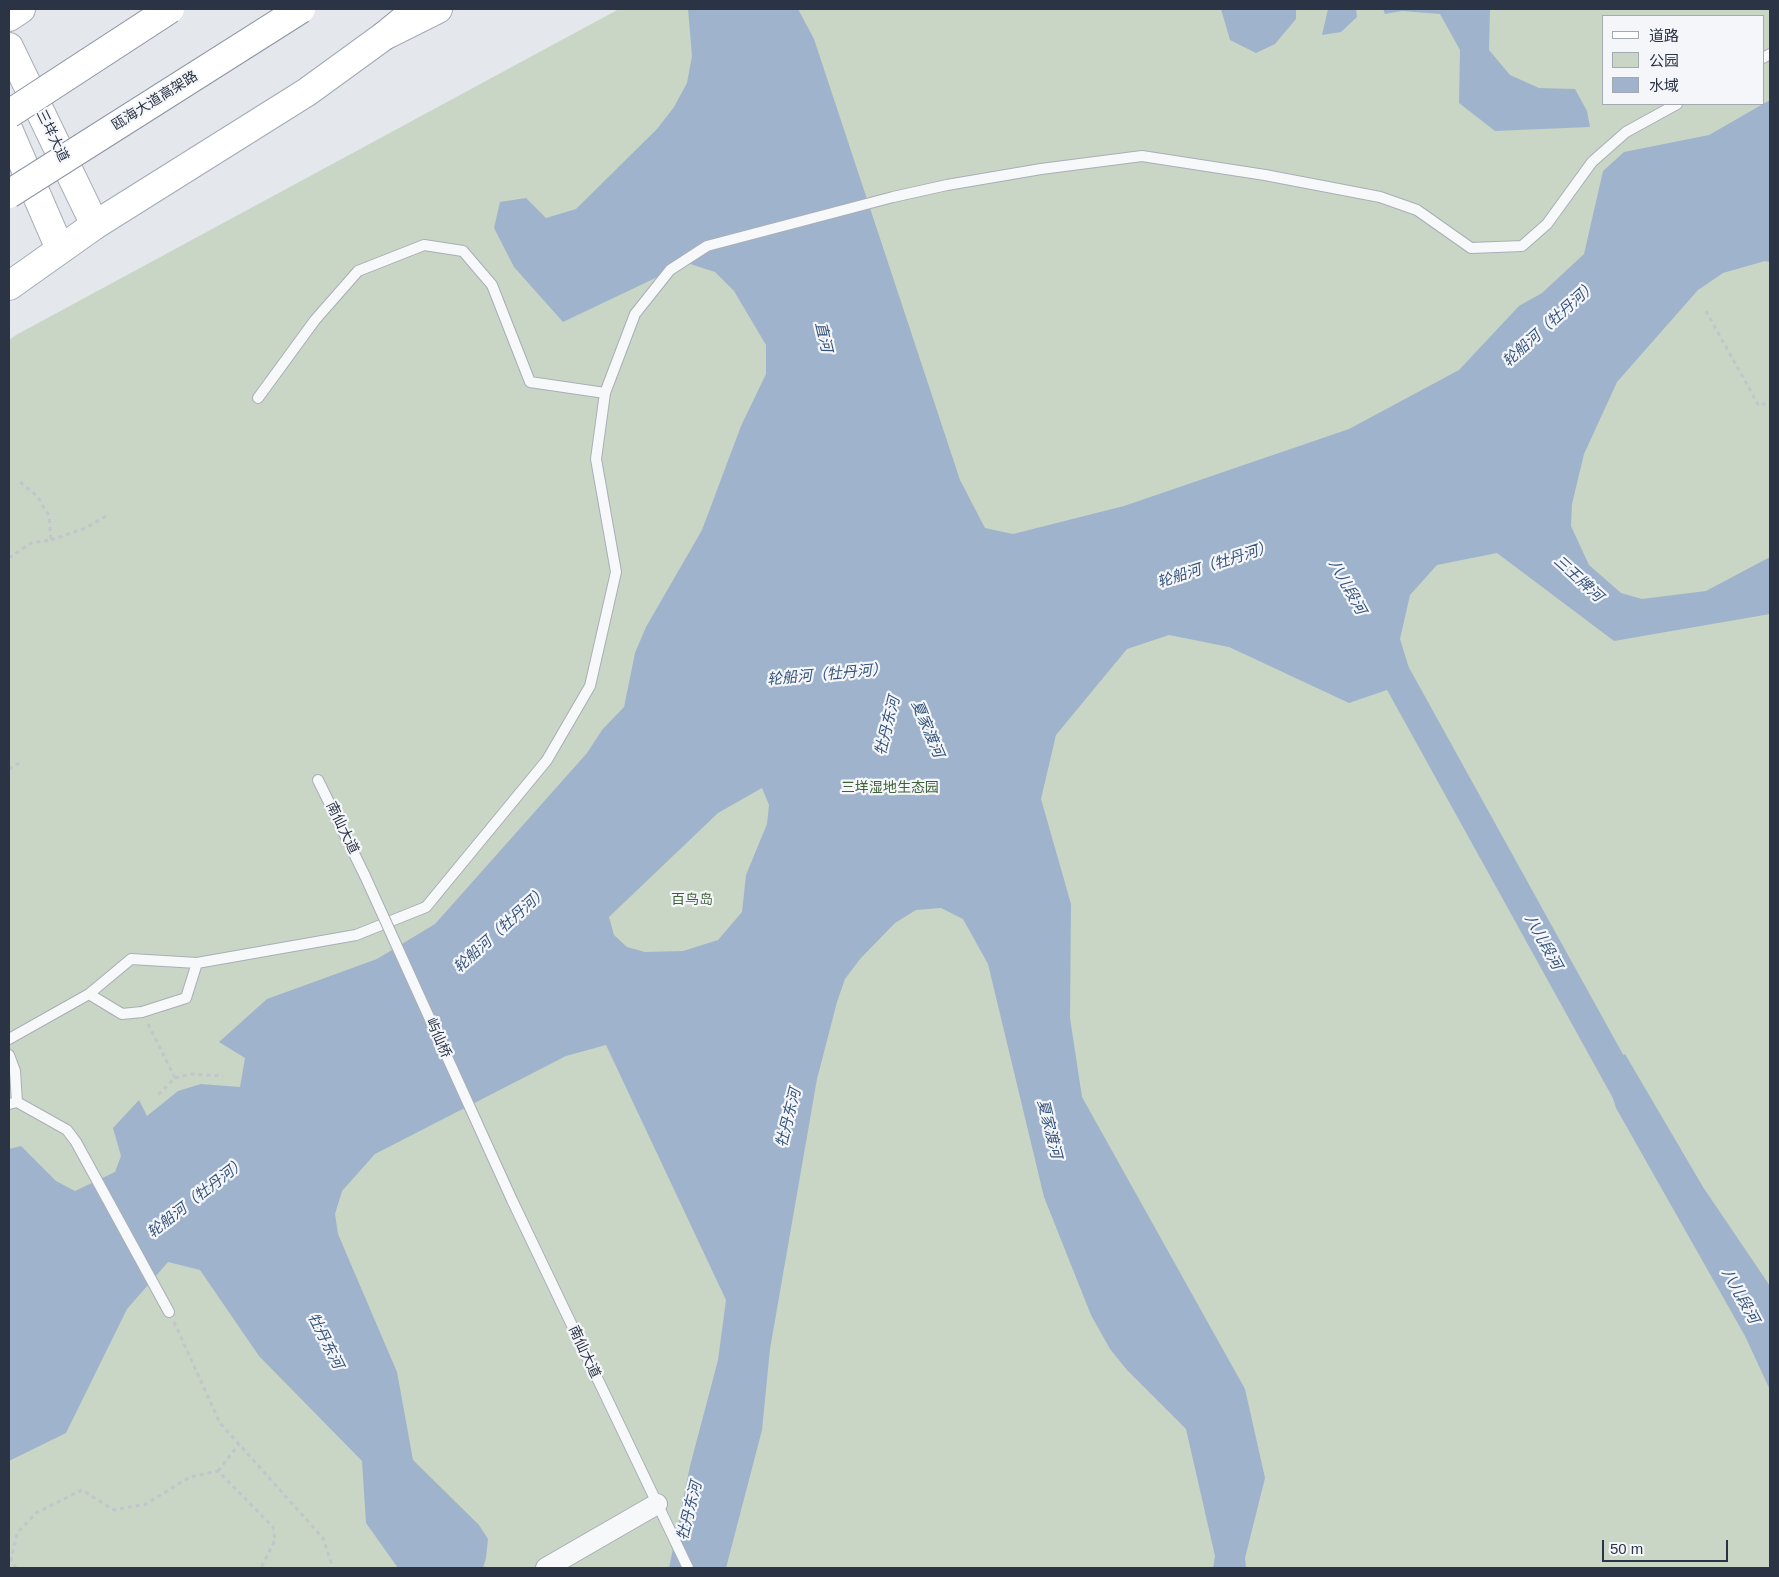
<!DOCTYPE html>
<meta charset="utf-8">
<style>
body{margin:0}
#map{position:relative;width:1779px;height:1577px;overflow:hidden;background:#e4e7ec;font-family:Helvetica,"Noto Sans SC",sans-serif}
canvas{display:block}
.frame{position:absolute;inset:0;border:10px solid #2b3445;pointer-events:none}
.legend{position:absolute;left:1602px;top:15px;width:162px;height:90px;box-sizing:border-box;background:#f4f6f9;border:1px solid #a4a8b1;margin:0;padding:6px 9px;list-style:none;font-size:15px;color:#2b3445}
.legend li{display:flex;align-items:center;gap:10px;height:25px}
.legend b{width:25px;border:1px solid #a4a8b1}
.scale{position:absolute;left:1602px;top:1540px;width:126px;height:22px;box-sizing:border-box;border:2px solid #2b3445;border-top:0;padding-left:6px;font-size:15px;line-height:18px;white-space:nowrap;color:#2b3445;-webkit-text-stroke:4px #f4f6f9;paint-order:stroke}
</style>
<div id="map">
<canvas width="1779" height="1577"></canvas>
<div class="frame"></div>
<ul class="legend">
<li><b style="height:6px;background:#fff"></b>道路</li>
<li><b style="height:14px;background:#c9d6c5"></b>公园</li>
<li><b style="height:14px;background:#9fb4cc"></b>水域</li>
</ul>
<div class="scale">50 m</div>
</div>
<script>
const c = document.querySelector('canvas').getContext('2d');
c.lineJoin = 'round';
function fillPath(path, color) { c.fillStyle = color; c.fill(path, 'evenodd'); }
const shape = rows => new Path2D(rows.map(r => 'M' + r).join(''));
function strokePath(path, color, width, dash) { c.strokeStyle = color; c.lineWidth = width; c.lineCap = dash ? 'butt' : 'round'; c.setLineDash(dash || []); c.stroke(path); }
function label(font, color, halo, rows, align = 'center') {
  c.font = font + ' Helvetica,"Noto Sans SC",sans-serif'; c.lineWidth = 4.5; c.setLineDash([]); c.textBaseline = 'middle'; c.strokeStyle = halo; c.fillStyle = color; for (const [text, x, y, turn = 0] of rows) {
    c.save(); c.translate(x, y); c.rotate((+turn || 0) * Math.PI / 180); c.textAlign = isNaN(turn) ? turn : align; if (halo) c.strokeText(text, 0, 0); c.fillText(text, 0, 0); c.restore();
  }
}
fillPath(shape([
 [619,9,1770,9,1770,1568,9,1568,9,340,16,335],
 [1603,16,1763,16,1763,104,1603,104]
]), '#c9d6c5');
fillPath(shape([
 [688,9,798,9,814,39,960,480,985,528,1013,534,1124,506,1349,429,1459,370,1519,306,1542,293,1584,254,1603,171,1624,152,1709,135,1770,100,1770,262,1765,261,1723,273,1698,290,1617,382,1584,454,1572,504,1571,526,1589,565,1621,593,1642,599,1706,591,1770,557,1770,614,1614,641,1497,553,1437,565,1410,595,1400,639,1413,681,1349,703,1229,647,1169,635,1127,649,1056,735,1041,799,1071,904,1070,1018,1082,1097,1245,1389,1265,1478,1245,1558,1246,1568,1213,1568,1215,1556,1186,1429,1127,1370,1110,1349,1091,1315,1044,1197,988,964,963,919,941,908,916,910,895,923,860,959,845,979,837,1002,817,1079,770,1349,762,1430,726,1568,669,1568,690,1466,718,1360,726,1300,606,1045,566,1056,375,1154,342,1191,335,1214,338,1234,397,1372,413,1460,479,1525,488,1539,486,1558,483,1568,398,1568,366,1523,362,1461,259,1356,200,1270,168,1262,127,1309,66,1433,9,1461,9,1149,21,1146,56,1181,75,1191,115,1172,121,1156,113,1128,139,1100,147,1116,178,1091,201,1084,240,1087,245,1058,219,1042,267,999,377,959,435,924,587,753,602,730,624,707,635,653,646,627,702,530,741,426,766,374,766,345,734,291,715,272,687,263,563,322,514,267,494,228,500,202,526,198,546,218,576,209,657,129,674,107,687,83,692,56],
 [762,788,769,805,767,824,746,875,742,912,718,940,683,951,645,952,627,947,614,935,609,917,718,813],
 [1221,9,1296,9,1296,19,1275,44,1256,53,1230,40],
 [1328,9,1356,9,1357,17,1341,32,1322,35],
 [1383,9,1490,9,1489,50,1510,75,1539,88,1575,89,1587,111,1590,127,1495,131,1459,103,1460,50,1440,14,1402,11,1385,14],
 [1625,1054,1703,1187,1770,1286,1770,1390,1745,1336,1616,1108,1603,1067]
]), '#9fb4cc');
strokePath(shape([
 [1381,648,1630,1098]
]), '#9fb4cc', 30);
const lane = shape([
 [1763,58,1770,54],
 [258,398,315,320,358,271,424,245,463,251,492,285,530,382,605,393],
 [318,780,365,876],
 [89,994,122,1014,142,1012,186,998,197,963],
 [9,1039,89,994,131,959,197,963,356,935,426,907,547,760,590,686,616,572,596,459,605,393,635,314,670,270,707,246,893,197,947,185,1041,169,1142,156,1265,175,1380,197,1417,210,1471,248,1522,246,1547,224,1592,162,1626,132,1677,104],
 [9,1055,15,1071,17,1102],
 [9,1104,17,1102,67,1130,76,1142,169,1312],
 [512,1200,688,1568]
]);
const street = shape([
 [546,1568,657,1504]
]);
const secondary = shape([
 [9,47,95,225],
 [9,131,60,249]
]);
const primary = shape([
 [9,17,21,9],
 [9,286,95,225,307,92,384,36,438,9]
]);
const highway = shape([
 [384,36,417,9]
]);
strokePath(lane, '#a9aeb7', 12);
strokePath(street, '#a9aeb7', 22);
strokePath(secondary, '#a9aeb7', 30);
strokePath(primary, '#a3abb8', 30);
strokePath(highway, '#8b94a3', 30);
strokePath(shape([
 [1706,311,1759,406,1770,401],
 [51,540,86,528,106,516],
 [9,558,31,543,51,540,49,516,38,497,20,482],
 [9,769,21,762],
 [148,1024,175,1078,156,1097],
 [175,1078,191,1074,223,1076],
 [174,1322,220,1423,323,1538,333,1568],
 [218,1471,239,1444],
 [16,1568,11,1560,17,1533,36,1513,82,1490,114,1510,146,1504,190,1477,218,1471,273,1527,275,1540,261,1568]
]), '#c2c5cb', 3, [4, 4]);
strokePath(lane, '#f7f8fa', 10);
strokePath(street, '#f7f8fa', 20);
strokePath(secondary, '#fff', 28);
strokePath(primary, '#fff', 28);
strokePath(highway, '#fff', 28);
const laneBridge = shape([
 [365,876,512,1200]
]);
const highwayBridge = shape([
 [9,114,170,9],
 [9,194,301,9]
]);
strokePath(laneBridge, '#a9aeb7', 12, []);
strokePath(highwayBridge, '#8b94a3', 30, []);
strokePath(laneBridge, '#f7f8fa', 10);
strokePath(highwayBridge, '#fff', 28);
label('14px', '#2b3445', '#f4f6f9', [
 ["瓯海大道高架路",155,101,-32],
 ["三垟大道",52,136,64],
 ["南仙大道",342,828,64],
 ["屿仙桥",438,1038,66],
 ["南仙大道",584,1352,65]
]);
label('14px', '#3f6138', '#f4f6f9', [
 ["三垟湿地生态园",890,788],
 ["百鸟岛",692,900]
]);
label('italic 15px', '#34527a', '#f4f6f9', [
 ["轮船河（牡丹河）",1550,324,-42],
 ["直河",823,337,77],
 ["轮船河（牡丹河）",1215,565,-18],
 ["三王牌河",1578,579,42],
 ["八儿段河",1347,587,61],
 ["轮船河（牡丹河）",827,675,-5],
 ["牡丹东河",888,726,-76],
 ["夏家渡河",927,729,67],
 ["轮船河（牡丹河）",501,930,-42],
 ["八儿段河",1543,942,61],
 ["牡丹东河",789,1118,-76],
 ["夏家渡河",1049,1129,76],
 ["轮船河（牡丹河）",197,1198,-38],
 ["八儿段河",1740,1296,61],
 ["牡丹东河",325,1341,63],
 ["牡丹东河",690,1511,-76]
]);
</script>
